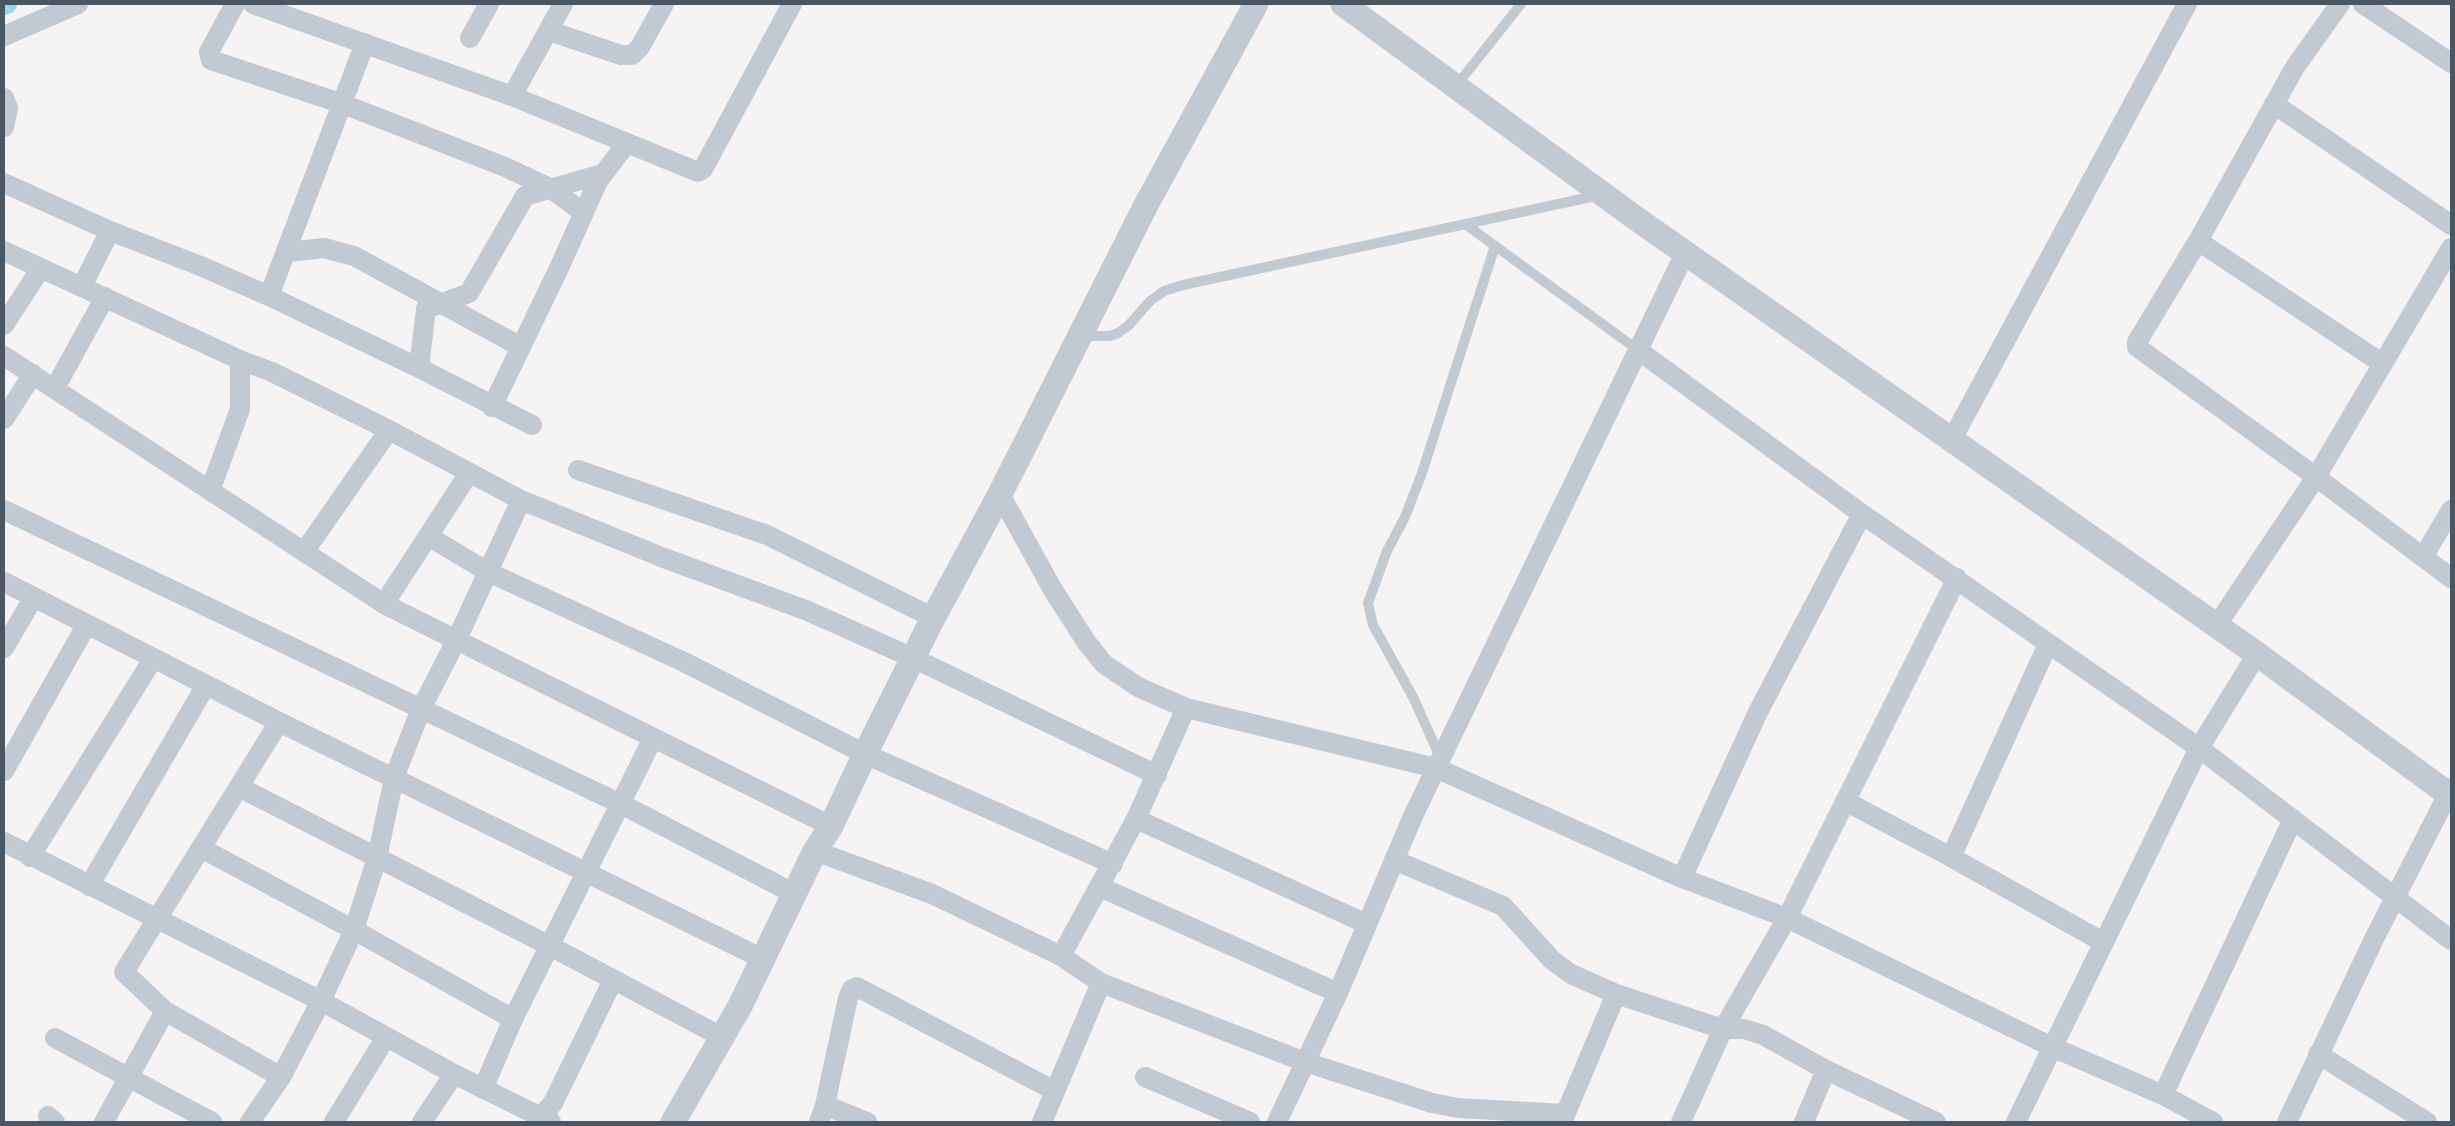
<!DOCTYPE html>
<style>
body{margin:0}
#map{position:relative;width:2455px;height:1126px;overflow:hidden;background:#f5f3f3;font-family:"Alegreya Sans",sans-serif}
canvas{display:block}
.frame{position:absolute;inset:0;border:5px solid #4a5661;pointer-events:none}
</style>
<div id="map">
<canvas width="2455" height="1126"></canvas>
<div class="frame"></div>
</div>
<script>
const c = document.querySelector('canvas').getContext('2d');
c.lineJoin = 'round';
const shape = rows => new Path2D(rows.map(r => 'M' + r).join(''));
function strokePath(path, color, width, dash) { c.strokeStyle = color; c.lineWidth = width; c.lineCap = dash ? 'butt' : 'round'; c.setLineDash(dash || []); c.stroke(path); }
strokePath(shape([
 [4,5,7,4]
]), '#90daee', 20);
strokePath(shape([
 [1456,86,1521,4],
 [1465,224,1638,350],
 [1082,336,1110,336,1118,333,1128,326,1150,301,1164,291,1183,285,1600,195],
 [1440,757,1413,697,1373,625,1368,603,1387,551,1405,517,1422,473,1495,246]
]), '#c1cad2', 10);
strokePath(shape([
 [235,4,209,52,211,60,343,104,505,167,550,188,584,213],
 [253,4,512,96,698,172,703,169,792,4],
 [2340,4,2295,67,2198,241,2137,342,2137,347,2316,477,2451,578],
 [2363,4,2451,63],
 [549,31,621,55,632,55,640,47,664,4],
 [4,36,78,4],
 [470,38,489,4],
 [512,96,563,4],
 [4,98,8,108,4,127],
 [2274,104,2451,225],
 [4,183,110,231,198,265,269,296,419,368,532,425],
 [2198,241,2383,364],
 [4,251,240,360,272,372,389,430,521,500,664,558,808,611,913,658,1157,775],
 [288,252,324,248,354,256,521,347],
 [82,286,110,231],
 [269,296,365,43],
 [4,325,41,268],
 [1638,350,1862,514,2199,748,2451,940],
 [4,356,384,604,831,826],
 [419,368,426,309,469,293,525,196,602,174],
 [55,388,105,297],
 [492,407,560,266,598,181,627,143],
 [4,419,33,374],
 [1951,441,2187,4],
 [578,470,767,535,934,618],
 [210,491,240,409,240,360],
 [1000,494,1053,590,1087,643,1104,664,1138,687,1186,708,1436,768,1682,878,1787,918,2052,1047,2163,1095,2213,1122],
 [4,510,621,804,795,894],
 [428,536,488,572,684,662,865,754,1113,864],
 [304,552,389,430],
 [2423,557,2451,510],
 [4,582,279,722,763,959],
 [384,604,469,473],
 [2217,625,2316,477,2451,248],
 [4,648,34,597],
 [279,722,124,972,165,1011,281,1077],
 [4,771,87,624],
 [239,787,550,946,722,1037],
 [1845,801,1951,857,2103,942],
 [1136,819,1367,924],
 [4,842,321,1001,454,1074,551,1122],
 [201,848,354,930,513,1019],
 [815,851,932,894,1061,956,1101,983,1305,1062,1432,1103,1458,1108,1565,1114],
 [30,857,153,659],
 [1951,857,2048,644],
 [1394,860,1503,906,1552,960,1571,974,1616,994,1723,1029,1744,1029,1763,1035,1826,1070,1936,1122],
 [1682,878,1758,712,1862,514],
 [89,886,206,685],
 [1100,887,1338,993],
 [1061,956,1136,819,1186,708],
 [55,1038,212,1122],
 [2318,1054,2427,1122],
 [1145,1077,1250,1122],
 [483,1089,513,1019,653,738],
 [2163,1095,2293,819],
 [825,1105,867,1122],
 [48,1116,55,1122],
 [104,1122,165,1011],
 [250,1122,281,1077,321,1001,354,930,377,858,394,778,421,709,457,639,521,500],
 [334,1122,386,1037],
 [422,1122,454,1074],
 [536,1122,553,1103,613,980],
 [819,1122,825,1105,848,998,852,989,857,987,1055,1091],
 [1042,1122,1101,983],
 [1277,1122,1338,993,1413,816,1685,253],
 [1562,1122,1616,994],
 [1681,1122,1723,1029,1787,918,1957,578],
 [1804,1122,1826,1070],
 [2016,1122,2199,748,2257,654],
 [2287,1122,2373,941,2451,788]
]), '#c1cad2', 20);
strokePath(shape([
 [1343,4,1634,217,2257,654,2451,796],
 [673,1122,740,1006,815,851,831,826,865,754,931,622,1000,494,1147,203,1256,4]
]), '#c1cad2', 25);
</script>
